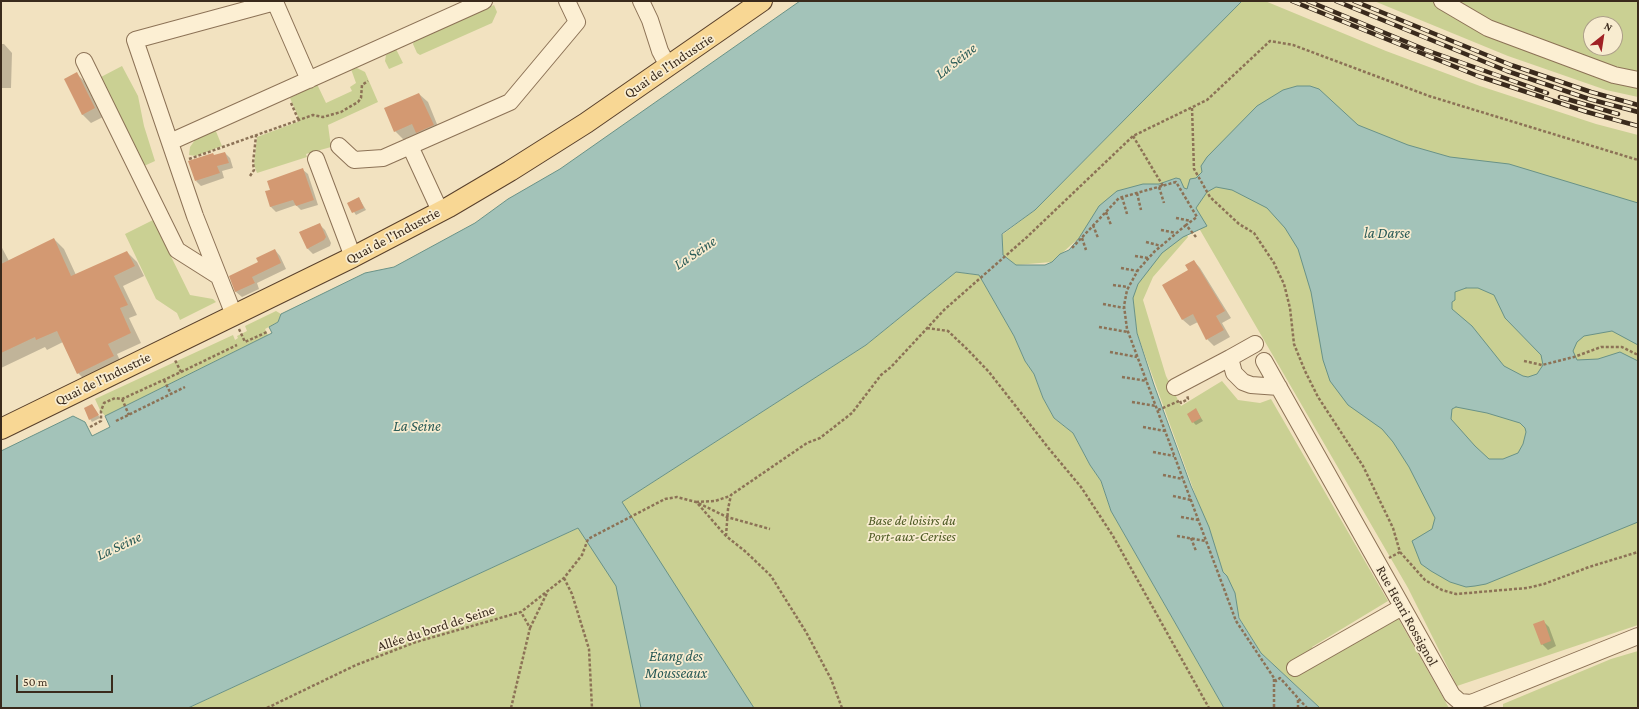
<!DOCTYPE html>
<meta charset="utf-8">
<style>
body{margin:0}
#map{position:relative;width:1639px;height:709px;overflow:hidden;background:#f2e2c0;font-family:"Crimson Pro",serif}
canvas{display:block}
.frame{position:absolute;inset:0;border:2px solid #3a2a1c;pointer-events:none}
.north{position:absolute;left:1583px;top:16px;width:40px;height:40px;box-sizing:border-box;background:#f8ecd0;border:1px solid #ac9e88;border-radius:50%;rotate:30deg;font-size:11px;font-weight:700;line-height:16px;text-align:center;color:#3a2a1c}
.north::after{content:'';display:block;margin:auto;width:14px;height:18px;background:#a02124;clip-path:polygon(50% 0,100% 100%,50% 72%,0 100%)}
.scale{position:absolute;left:16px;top:675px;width:97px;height:18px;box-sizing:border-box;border:2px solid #3a2a1c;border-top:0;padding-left:5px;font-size:12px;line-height:14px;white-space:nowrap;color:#3a2a1c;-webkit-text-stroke:3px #f8ecd0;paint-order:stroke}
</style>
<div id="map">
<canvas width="1639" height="709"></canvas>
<div class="frame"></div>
<div class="north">N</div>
<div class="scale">50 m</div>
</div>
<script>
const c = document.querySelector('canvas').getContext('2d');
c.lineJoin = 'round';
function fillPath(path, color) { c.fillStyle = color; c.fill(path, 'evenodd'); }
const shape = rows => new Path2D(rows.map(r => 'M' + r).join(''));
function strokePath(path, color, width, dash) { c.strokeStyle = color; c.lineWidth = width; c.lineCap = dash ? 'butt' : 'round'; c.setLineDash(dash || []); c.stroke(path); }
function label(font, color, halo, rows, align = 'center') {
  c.font = font + ' "Crimson Pro",serif'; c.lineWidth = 3.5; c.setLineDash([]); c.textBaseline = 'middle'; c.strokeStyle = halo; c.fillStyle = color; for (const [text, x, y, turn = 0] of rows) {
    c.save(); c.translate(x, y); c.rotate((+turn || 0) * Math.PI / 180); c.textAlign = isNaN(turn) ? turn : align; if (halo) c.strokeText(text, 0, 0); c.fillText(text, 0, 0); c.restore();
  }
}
fillPath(shape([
 [1242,1,1265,1,1386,51,1480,86,1596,124,1638,135,1638,625,1457,686,1408,588,1171,180,1159,184,1079,238,1052,262,1016,265,1003,255,1002,235,1035,210,1131,113,1130,110],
 [1374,1,1638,1,1638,97,1606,90,1508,56],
 [1591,24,1615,24,1615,48,1591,48],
 [494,5,497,12,492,23,420,55,417,53,413,44,414,41],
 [396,49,403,63,389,69,385,61,386,55],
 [122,66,138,96,144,126,155,161,144,166,101,77],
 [357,68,365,72,378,102,328,125,331,147,306,154,307,157,257,173,254,165,257,137,300,121,290,98,317,84,326,103,352,91,350,87,356,83,351,69],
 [215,129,222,146,196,156,189,155,190,147,195,140],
 [153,220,190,295,213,299,216,302,180,320,177,313,156,299,125,234],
 [1185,230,1188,237,1153,277,1143,300,1166,376,1181,406,1222,381,1238,400,1260,403,1271,399,1388,601,1312,647,1322,661,1398,618,1449,708,1320,708,1261,653,1240,619,1137,333,1134,309,1132,290,1151,260],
 [956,272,979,275,1014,336,1025,361,1034,374,1043,398,1054,418,1073,433,1090,465,1101,481,1111,511,1224,708,188,708,578,528,622,502,866,345],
 [276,311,281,314,278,322,265,329,268,335,105,416,100,410,95,399,233,335,235,340,238,338,237,336,247,331,245,326],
 [1638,651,1638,708,1503,708,1503,704,1611,659]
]), '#cad093');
const water = shape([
 [800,1,1242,1,1035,210,1002,234,1003,255,1016,265,1045,265,1052,262,1060,254,1069,250,1079,238,1099,206,1117,191,1143,184,1159,184,1176,178,1180,179,1184,188,1187,189,1190,179,1196,178,1202,172,1201,166,1207,157,1257,106,1283,90,1297,86,1310,86,1319,89,1358,125,1408,145,1450,157,1509,164,1638,203,1638,345,1612,331,1584,336,1577,342,1573,351,1577,360,1598,359,1620,352,1638,361,1638,522,1486,584,1475,586,1466,587,1450,582,1431,571,1421,564,1412,541,1432,529,1435,518,1409,467,1393,442,1382,429,1348,405,1330,381,1323,360,1311,292,1298,249,1285,228,1267,208,1232,190,1216,187,1207,192,1196,208,1207,226,1183,237,1162,253,1138,284,1133,298,1137,333,1154,385,1191,486,1209,527,1223,572,1227,576,1235,593,1239,618,1261,653,1320,708,1224,708,1111,511,1101,481,1090,465,1073,433,1054,418,1043,398,1034,374,1025,361,1014,336,979,275,956,272,866,345,622,502,754,708,641,708,616,586,578,528,188,708,1,708,1,451,73,416,85,422,92,436,110,427,105,416,272,333,269,327,278,322,281,314,365,273,394,267,475,223,508,199,560,169,800,1],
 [1466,288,1478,288,1494,295,1505,318,1541,355,1543,365,1537,374,1528,377,1523,376,1504,366,1472,326,1452,309,1452,302,1455,300,1455,292,1466,288],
 [1456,407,1487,413,1520,423,1525,428,1526,432,1523,444,1518,453,1503,459,1489,459,1475,446,1451,419,1452,409,1456,407]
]);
fillPath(water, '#a3c3b9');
strokePath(water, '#699287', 1);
fillPath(shape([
 [1,44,4,44,12,53,11,88,1,88],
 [77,74,85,82,103,117,91,123,82,114],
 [419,94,428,102,441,134,425,141,418,134,404,140,395,131],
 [225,153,230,158,233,168,222,171,224,178,201,186,196,181,215,156],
 [303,170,308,174,318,205,301,210,296,205,276,212,271,207,266,192],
 [359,198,366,210,356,215,348,203],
 [319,224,325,230,331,243,330,246,313,254,308,249,300,232],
 [54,239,64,249,76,275,127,252,137,262,144,276,123,286,137,315,129,318,141,343,117,354,123,367,88,383,78,373,63,342,47,350,45,347,1,368,1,246,9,261],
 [275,250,280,256,286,269,257,283,259,289,242,297,236,292,230,277,259,263],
 [1194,261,1200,268,1231,318,1222,323,1230,337,1214,346,1207,339,1198,322,1190,326,1183,320,1189,271],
 [92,405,100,418,92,422,90,419],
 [1196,410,1203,421,1196,425,1193,422],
 [1543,621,1549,627,1556,646,1548,650,1542,644]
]), '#0003');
fillPath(shape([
 [77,72,95,108,82,115,64,79],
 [419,93,434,125,416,133,412,124,394,132,384,108],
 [225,152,229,163,217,166,220,173,195,181,188,161,213,153,214,155],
 [303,168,314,200,296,206,293,200,270,207,265,191,270,190,267,181],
 [359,197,364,208,352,213,347,203],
 [320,223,326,237,324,240,307,249,299,232],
 [54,238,71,276,127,251,135,266,114,276,128,305,120,308,131,333,108,344,114,356,77,374,57,331,36,340,35,337,1,353,1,264],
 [275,249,281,263,252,277,255,283,235,292,229,276,258,262,256,258],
 [1194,260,1225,311,1216,316,1224,330,1206,340,1193,314,1182,320,1162,285,1188,270,1185,265],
 [92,404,99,415,89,420,84,408],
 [1196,408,1201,418,1192,423,1187,414],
 [1544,620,1551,641,1541,645,1533,624]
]), '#d39972');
const minor = shape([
 [641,1,650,20,660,51,668,66],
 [1442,1,1488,28,1614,75,1638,80],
 [84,61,177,250,218,276],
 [170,142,484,1],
 [339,146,354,160,383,158,510,102,577,22,567,1],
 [410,146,440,211],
 [316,159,353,257],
 [234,315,195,216,135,40,275,2,309,80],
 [1255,344,1230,358,1234,373,1243,382,1251,385,1279,387],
 [1264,361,1452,695,1460,702,1471,703,1638,636],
 [1175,387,1230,358],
 [1295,668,1402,607]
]);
const major = shape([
 [1,429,353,257,449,207,510,171,586,123,762,1]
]);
strokePath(minor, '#8c7256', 18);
strokePath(major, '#59402b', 22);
strokePath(shape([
 [291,103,299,121],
 [1192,108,1194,169,1210,197,1239,224,1254,233,1274,263,1284,284,1290,308,1294,344,1305,371,1318,397,1363,466,1393,528,1400,552,1389,558],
 [1133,136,1163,186],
 [189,159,313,115,323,117,341,112,358,102,361,98,362,85,368,81],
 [250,176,254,170,253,163,256,136],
 [1159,187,1164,203],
 [1137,193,1141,210],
 [1122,197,1127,214],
 [1106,212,1111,225],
 [1176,218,1191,221],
 [1093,225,1098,238],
 [1186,225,1154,252,1138,270,1127,290,1124,306,1127,329,1236,621,1276,681,1280,678,1307,708],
 [1161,230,1176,233],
 [1082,238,1086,250],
 [1146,242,1161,246],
 [1072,248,1119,198,1176,182,1197,217,1186,225,1196,237],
 [1135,256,1148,258],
 [1121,268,1137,271],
 [1113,285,1128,287],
 [1103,304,1124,308],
 [1099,327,1128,332],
 [927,328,948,331,968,350,989,372,1050,450,1081,487,1113,536,1209,708],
 [239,329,245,342,267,332],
 [1110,352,1137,357],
 [1524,361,1542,365,1574,357,1601,347,1622,347,1638,355],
 [181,372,237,345],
 [1122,377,1147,381],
 [164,380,171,394],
 [122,399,129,415],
 [1180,401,1181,403,1188,399,1187,395],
 [1132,402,1156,406],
 [1158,410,1179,401],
 [116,421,185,387],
 [90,427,101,421,101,411,104,403,115,398,122,399,181,372,175,360],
 [1143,427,1165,431],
 [1153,452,1174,456],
 [1163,475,1183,479],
 [1173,496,1191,500],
 [696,502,715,501,730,496],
 [698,504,726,536,746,552,771,576,806,632,831,679,842,708],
 [1181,517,1198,520],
 [726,536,728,509,731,495,807,443,820,438,852,413,881,375,891,367,944,310,1027,237,1133,136,1207,100,1270,41,1293,45,1429,96,1638,160],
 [1177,536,1206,541],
 [1191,538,1196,551],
 [1400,552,1425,580,1442,590,1456,594,1527,588,1544,584,1589,567,1638,552],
 [564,578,572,594,589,649,592,708],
 [530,628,547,593],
 [1274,679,1274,708],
 [267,708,356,665,416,642,521,612,564,578,582,555,588,539,665,499,677,497,696,502,727,517,770,529],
 [511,708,530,628,521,612],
 [1298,708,1298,699]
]), '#8c7256', 2.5, [3, 2]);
strokePath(minor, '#fcefd3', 16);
strokePath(major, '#f8d794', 20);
const rail = shape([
 [1292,1,1478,76,1587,112,1638,126],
 [1308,1,1426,50,1547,93],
 [1336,1,1507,71,1589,99,1638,112],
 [1354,1,1511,65,1591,92,1638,105],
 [1560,97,1618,114]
]);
strokePath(rail, '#3a2a1c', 4.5);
strokePath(rail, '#f8ecd0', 3, [9]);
label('14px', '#3a2a1c', '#f8ecd0', [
 ["Quai de l'Industrie",669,66,-34],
 ["Quai de l'Industrie",393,236,-28],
 ["Quai de l'Industrie",103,379,-26],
 ["Rue Henri Rossignol",1407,616,61],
 ["Allée du bord de Seine",436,628,-18]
]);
label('italic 14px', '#4b5821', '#f8ecd0', [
 ["Base de loisirs du",912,521],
 ["Port-aux-Cerises",912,537]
]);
label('italic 15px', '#2a5b57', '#f8ecd0', [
 ["La Seine",956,61,-38],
 ["la Darse",1387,233],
 ["La Seine",695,253,-34],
 ["La Seine",417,426],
 ["La Seine",119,546,-25],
 ["Étang des",676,656],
 ["Mousseaux",676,673]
]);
</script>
